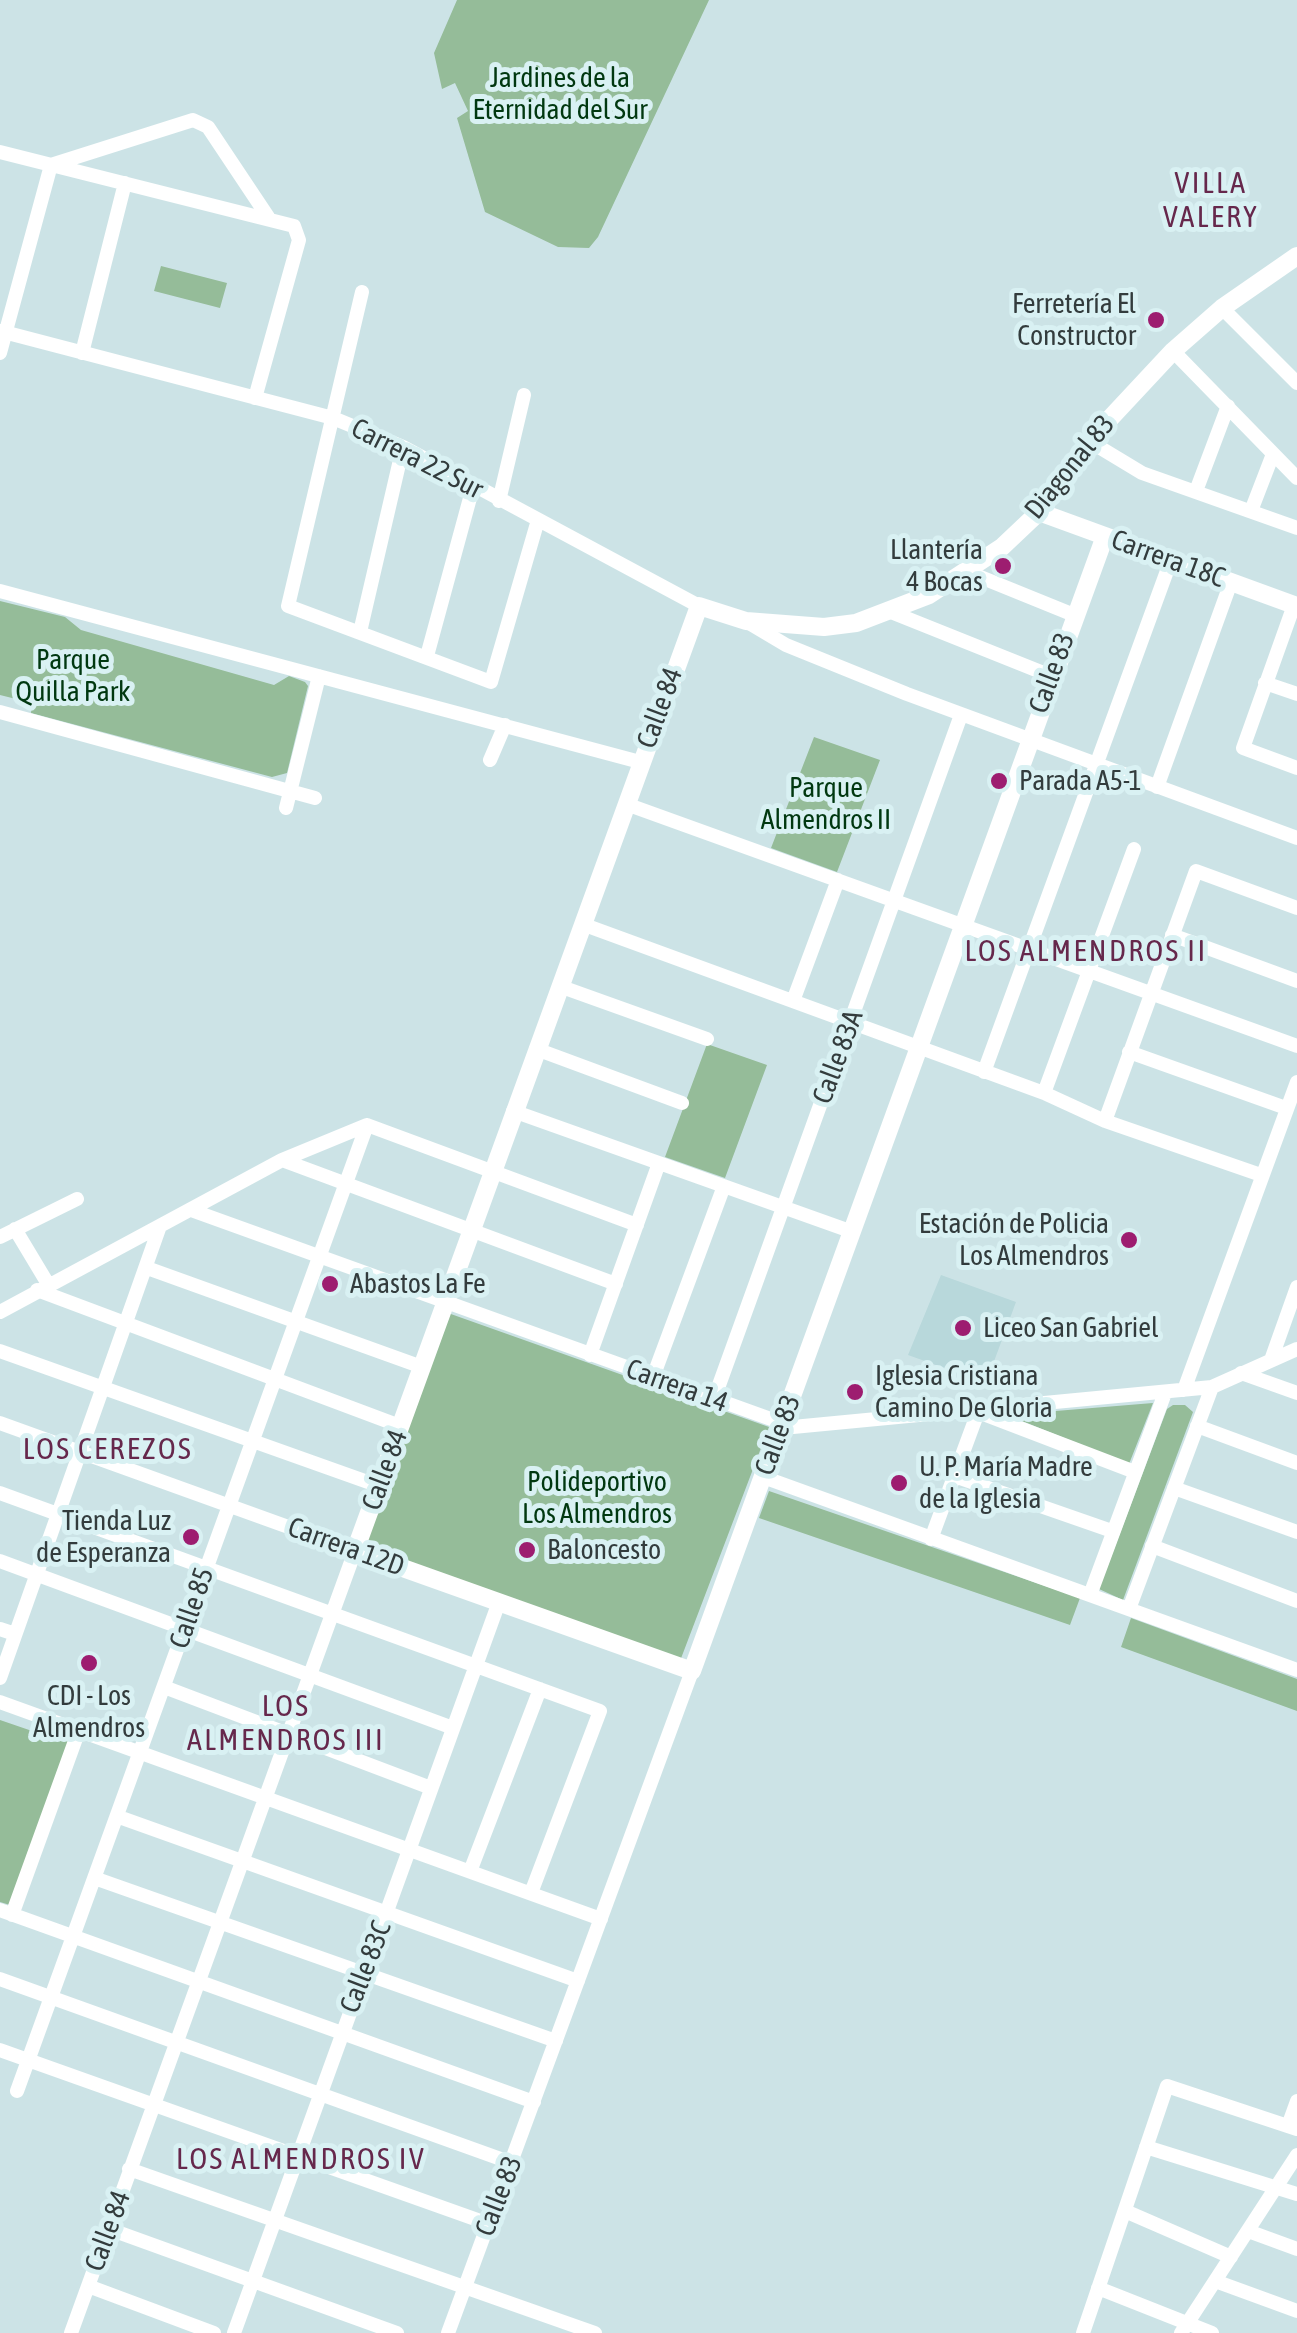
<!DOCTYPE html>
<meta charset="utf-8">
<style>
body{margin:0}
canvas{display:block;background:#cce3e6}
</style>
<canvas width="1297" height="2333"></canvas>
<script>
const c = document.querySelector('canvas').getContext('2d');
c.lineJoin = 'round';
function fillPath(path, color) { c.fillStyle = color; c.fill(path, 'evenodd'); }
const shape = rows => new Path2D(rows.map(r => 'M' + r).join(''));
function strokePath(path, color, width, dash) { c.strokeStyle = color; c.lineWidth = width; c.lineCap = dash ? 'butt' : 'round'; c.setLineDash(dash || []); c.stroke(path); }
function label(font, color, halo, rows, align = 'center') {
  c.font = font + ' "Asap Condensed",sans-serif'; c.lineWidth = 10; c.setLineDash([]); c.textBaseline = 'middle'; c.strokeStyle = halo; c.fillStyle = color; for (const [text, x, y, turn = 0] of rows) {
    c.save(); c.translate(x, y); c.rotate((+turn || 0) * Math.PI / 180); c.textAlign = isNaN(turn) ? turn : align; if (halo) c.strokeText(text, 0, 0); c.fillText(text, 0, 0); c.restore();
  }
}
fillPath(shape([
 [941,1275,1016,1302,986,1383,908,1355]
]), '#b8d8db');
fillPath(shape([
 [457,0,709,0,598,237,589,248,558,247,485,212,457,118,468,111,455,83,442,89,434,53],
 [161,266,227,283,220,308,154,291],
 [0,601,65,617,81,630,274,685,289,676,305,682,308,686,287,773,272,777,31,713,32,703,0,695],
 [814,737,880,760,837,872,771,848],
 [707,1044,767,1065,725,1178,665,1157],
 [448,1313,769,1427,680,1661,364,1545],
 [1153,1403,1129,1464,1007,1415],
 [1173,1405,1185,1405,1193,1412,1123,1600,1099,1589,1167,1409],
 [769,1491,1080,1598,1070,1625,759,1518],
 [1131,1618,1297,1679,1297,1711,1121,1647],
 [0,1720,35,1732,42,1726,70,1736,10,1905,0,1902]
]), '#95bc99');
strokePath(shape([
 [0,152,294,226,299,240,255,398],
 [362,292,288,606,491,682,538,520],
 [1222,308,1297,383],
 [0,331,333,418,403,447,699,606],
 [1173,351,1297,478],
 [0,353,51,165,193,120,208,127,268,217],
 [82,353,125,183],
 [1089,441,1142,473,1297,528],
 [1196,491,1228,406],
 [499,501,524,395],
 [1251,511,1273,454],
 [968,572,1074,615],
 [0,591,640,762],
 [1294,605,1243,748,1297,768],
 [891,612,1051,676],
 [749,623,786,645,907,694,1297,838],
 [360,632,403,447],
 [427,656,473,487],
 [1265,683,1297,694],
 [0,712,315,798],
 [490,760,505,725],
 [1157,787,1231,582],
 [626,804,1297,1046],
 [286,808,319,676],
 [582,924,1044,1093,1105,1121,1261,1175],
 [1172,935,1297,981],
 [559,986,707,1039],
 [793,1001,838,880],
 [536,1049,682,1103],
 [1129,1052,1286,1108],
 [984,1072,1171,560],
 [1044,1093,1134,849],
 [513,1111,850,1231],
 [1105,1121,1196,871,1297,908],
 [367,1125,637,1225],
 [282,1160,616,1284],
 [191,1210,793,1427,1212,1387,1297,1349],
 [15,1229,48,1284],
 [0,1237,77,1199],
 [147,1268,422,1367],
 [37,1290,400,1426],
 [0,1312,282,1160,367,1125],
 [0,1351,379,1486],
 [590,1355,659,1163],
 [1271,1360,1297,1287],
 [1241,1373,1297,1393],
 [653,1377,724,1186],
 [1184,1390,1297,1082],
 [714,1399,961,715],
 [0,1423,355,1551,71,2333],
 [1197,1426,1297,1463],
 [954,1476,1112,1531],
 [763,1477,1297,1670],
 [1174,1488,1297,1532],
 [0,1493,600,1711,531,1893],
 [931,1539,978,1412,1135,1472],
 [1152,1546,1297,1601],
 [0,1561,453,1728],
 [1090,1595,1165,1393],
 [1129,1609,1212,1387],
 [0,1629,15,1634],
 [0,1678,160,1226],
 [164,1687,431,1788],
 [0,1702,601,1919],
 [119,1817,578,1981],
 [471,1869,540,1689],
 [97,1879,556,2041],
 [0,1910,534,2102],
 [12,1915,79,1730],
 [0,1979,512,2163],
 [0,2050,489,2224],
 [17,2091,367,1125],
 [1288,2126,1297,2101],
 [1146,2147,1297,2194],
 [129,2169,595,2333],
 [1125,2211,1231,2257],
 [109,2229,397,2333],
 [1248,2231,1297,2249],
 [1215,2281,1297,2311],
 [88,2286,214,2333],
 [1098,2288,1212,2333],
 [234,2333,499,1602],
 [448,2333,692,1671],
 [1083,2333,1167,2086,1297,2129],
 [1181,2333,1297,2155]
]), '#fff', 14);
strokePath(shape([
 [1039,512,1297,606],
 [1105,536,692,1671,355,1551,699,606,746,621,824,627,856,623,929,595,1002,547,1039,512,1089,441,1173,351,1222,308,1297,256]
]), '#fff', 18);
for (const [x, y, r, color] of [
 [1156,320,10,"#9d1d70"],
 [1003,566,10,"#9d1d70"],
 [999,781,10,"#9d1d70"],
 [1129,1240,10,"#9d1d70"],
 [330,1284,10,"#9d1d70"],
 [963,1328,10,"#9d1d70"],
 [855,1392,10,"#9d1d70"],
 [899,1483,10,"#9d1d70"],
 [191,1537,10,"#9d1d70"],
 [527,1550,10,"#9d1d70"],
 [89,1663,10,"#9d1d70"]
]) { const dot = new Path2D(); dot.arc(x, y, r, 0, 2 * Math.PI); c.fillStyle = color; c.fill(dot); strokePath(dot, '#d9f1f3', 4); }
label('28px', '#013810', '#d9f1f3', [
 ["Jardines de la",560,78],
 ["Eternidad del Sur",560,110],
 ["Parque",73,660],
 ["Quilla Park",73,692],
 ["Parque",826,788],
 ["Almendros II",826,820],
 ["Polideportivo",597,1482],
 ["Los Almendros",597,1514]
]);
label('28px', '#333c3d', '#d9f1f3', [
 ["Ferretería El",1136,304,"right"],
 ["Constructor",1136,336,"right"],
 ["Llantería",983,550,"right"],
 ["4 Bocas",983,582,"right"],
 ["Parada A5-1",1019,781],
 ["Estación de Policia",1109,1224,"right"],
 ["Los Almendros",1109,1256,"right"],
 ["Abastos La Fe",350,1284],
 ["Liceo San Gabriel",983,1328],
 ["Iglesia Cristiana",875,1376],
 ["Camino De Gloria",875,1408],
 ["U. P. María Madre",919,1467],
 ["de la Iglesia",919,1499],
 ["Tienda Luz",171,1521,"right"],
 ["de Esperanza",171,1553,"right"],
 ["Baloncesto",547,1550],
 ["CDI - Los",89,1696,"center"],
 ["Almendros",89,1728,"center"]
], 'left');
label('28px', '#333c3d', '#d9f1f3', [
 ["Carrera 22 Sur",417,459,27],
 ["Diagonal 83",1070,467,-51],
 ["Carrera 18C",1168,559,20],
 ["Calle 83",1052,673,-70],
 ["Calle 84",660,708,-70],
 ["Calle 83A",838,1057,-70],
 ["Carrera 14",677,1386,20],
 ["Calle 83",778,1435,-70],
 ["Calle 84",385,1470,-70],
 ["Carrera 12D",346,1547,20],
 ["Calle 85",192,1608,-71],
 ["Calle 83C",366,1967,-69],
 ["Calle 83",499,2196,-69],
 ["Calle 84",108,2231,-70]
]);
c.letterSpacing = '2.5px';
label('30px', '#66284c', '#d9f1f3', [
 ["VILLA",1211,184],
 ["VALERY",1211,218],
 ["LOS ALMENDROS II",1086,952],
 ["LOS CEREZOS",108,1450],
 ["LOS",286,1707],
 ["ALMENDROS III",286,1741],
 ["LOS ALMENDROS IV",301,2160]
]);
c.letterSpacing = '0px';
</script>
